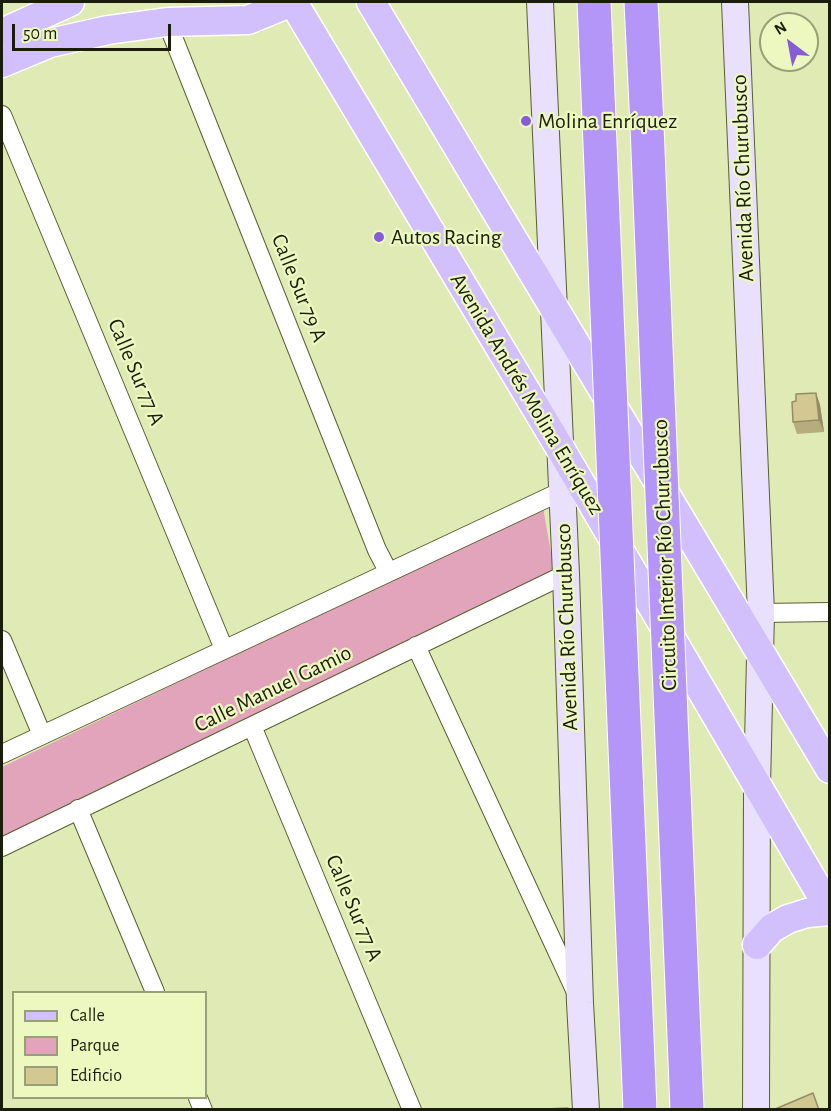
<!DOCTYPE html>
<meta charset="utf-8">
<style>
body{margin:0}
#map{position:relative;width:831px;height:1111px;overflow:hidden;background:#e0eab4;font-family:"Alegreya Sans",sans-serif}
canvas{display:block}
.frame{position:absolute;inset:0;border:3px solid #1a1d09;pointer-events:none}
.legend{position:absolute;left:12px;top:991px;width:195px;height:108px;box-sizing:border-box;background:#edf8c1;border:2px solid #99a077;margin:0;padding:8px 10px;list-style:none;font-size:18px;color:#1a1d09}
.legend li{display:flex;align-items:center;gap:12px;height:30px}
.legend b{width:30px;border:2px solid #99a077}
.north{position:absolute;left:759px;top:12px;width:60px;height:60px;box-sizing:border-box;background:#edf8c1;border:2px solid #99a077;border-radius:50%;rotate:328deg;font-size:16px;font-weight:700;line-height:24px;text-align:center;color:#1a1d09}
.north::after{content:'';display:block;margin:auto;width:21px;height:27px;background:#875dd7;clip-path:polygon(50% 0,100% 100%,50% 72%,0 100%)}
.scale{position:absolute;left:12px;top:24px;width:159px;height:27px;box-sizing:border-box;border:3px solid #1a1d09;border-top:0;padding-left:8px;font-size:18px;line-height:21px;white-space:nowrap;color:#1a1d09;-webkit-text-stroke:4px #edf8c1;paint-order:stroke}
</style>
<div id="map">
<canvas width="831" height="1111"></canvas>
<div class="frame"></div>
<ul class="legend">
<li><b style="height:8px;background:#d1c0fb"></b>Calle</li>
<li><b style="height:16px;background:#e2a4ba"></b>Parque</li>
<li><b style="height:16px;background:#d4c892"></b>Edificio</li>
</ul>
<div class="north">N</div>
<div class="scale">50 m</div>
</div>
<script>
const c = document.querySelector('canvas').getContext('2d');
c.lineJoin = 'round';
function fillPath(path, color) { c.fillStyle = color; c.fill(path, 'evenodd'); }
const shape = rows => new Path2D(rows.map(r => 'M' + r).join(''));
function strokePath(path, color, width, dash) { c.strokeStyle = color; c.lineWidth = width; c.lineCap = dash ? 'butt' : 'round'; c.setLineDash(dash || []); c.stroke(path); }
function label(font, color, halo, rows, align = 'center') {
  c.font = font + ' "Alegreya Sans",sans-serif'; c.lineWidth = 4.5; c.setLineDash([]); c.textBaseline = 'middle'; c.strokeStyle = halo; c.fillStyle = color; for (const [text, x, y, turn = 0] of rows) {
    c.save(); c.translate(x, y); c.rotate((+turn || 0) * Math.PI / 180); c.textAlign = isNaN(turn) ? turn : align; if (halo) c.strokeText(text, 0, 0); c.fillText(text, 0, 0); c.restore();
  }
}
fillPath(shape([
 [543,507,555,576,2,838,2,767]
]), '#e2a4ba');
const street = shape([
 [167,22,377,550,388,571],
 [2,115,224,649],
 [761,613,830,612],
 [2,640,42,735],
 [416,646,575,990],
 [252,726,412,1110],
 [2,754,562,491],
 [78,809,155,992],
 [2,847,566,574],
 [198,1098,203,1110]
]);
const secondary = shape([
 [540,2,566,574,580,1003,586,1110],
 [735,2,761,613,757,787,756,1110]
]);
const primary = shape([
 [293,2,560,448,830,910],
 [371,2,830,769],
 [2,33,70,2],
 [2,63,50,43,108,30,167,22,248,20,292,2],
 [757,945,772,928,788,919,807,913,830,911]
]);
const highway = shape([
 [594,2,596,47],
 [641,2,647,126]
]);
strokePath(street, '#59602f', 20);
strokePath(secondary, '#59602f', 28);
strokePath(primary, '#fff', 31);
strokePath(highway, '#fff', 35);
strokePath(street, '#fff', 18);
strokePath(secondary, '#e8e0fd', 26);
strokePath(primary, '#d1c0fb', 28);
strokePath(highway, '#b396f8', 33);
const highwayBridge = shape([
 [596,47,640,1110],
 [647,126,687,1110]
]);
strokePath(highwayBridge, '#fff', 35, []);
strokePath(highwayBridge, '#b396f8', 33);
fillPath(shape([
 [816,393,820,405,824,432,797,434,793,422,796,401]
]), '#b6ac7e');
fillPath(shape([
 [816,393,820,405,824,432,819,420]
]), '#948c66');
const building = shape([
 [816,393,819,420,793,422,792,402,796,401,796,394,816,393],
 [813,1093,819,1110,773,1110,813,1093],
 [568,1108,568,1110,545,1110,545,1109,568,1108]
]);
fillPath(building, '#d4c892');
strokePath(building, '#948c66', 1.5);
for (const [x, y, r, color] of [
 [526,121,6,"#875dd7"],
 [379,237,6,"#875dd7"]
]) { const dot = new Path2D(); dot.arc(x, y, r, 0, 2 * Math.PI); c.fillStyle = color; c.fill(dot); strokePath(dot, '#edf8c1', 2); }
label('22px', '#1a1d09', '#edf8c1', [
 ["Molina Enríquez",538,121],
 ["Autos Racing",391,237]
], 'left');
label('22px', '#1a1d09', '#edf8c1', [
 ["Avenida Río Churubusco",743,178,-92],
 ["Calle Sur 79 A",299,288,68],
 ["Calle Sur 77 A",136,372,67],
 ["Avenida Andrés Molina Enríquez",527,394,59],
 ["Circuito Interior Río Churubusco",665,555,-92],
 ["Avenida Río Churubusco",567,627,-92],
 ["Calle Manuel Gamio",273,689,-26],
 ["Calle Sur 77 A",354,908,67]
]);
</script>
